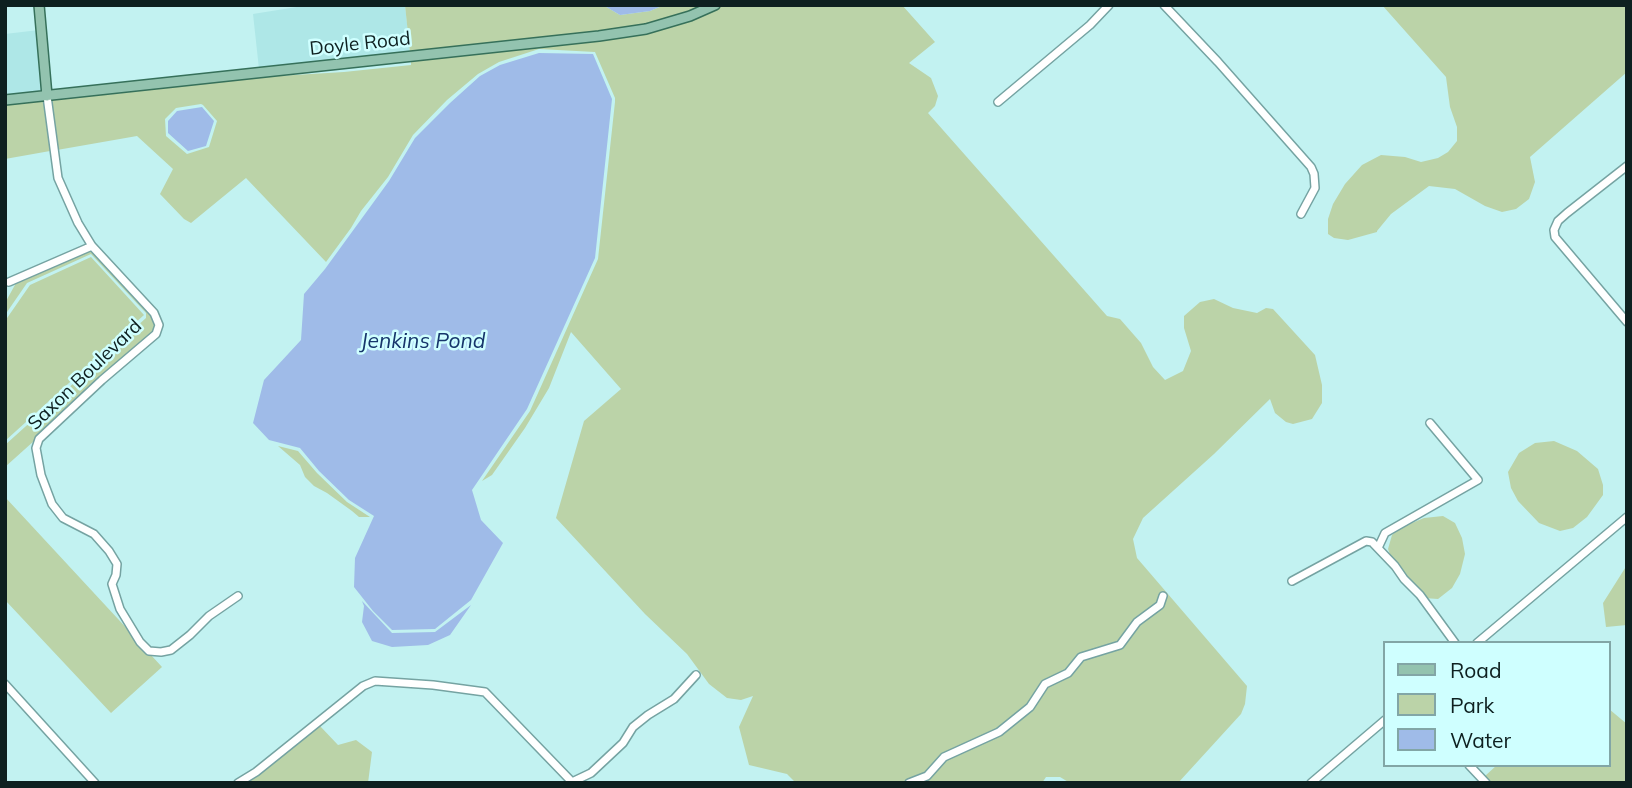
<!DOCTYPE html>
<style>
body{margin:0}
#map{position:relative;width:1632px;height:788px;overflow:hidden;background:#c2f2f1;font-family:Mulish,sans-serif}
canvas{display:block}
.frame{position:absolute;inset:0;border:7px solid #0e2020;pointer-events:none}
.legend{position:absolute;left:1383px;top:641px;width:228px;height:126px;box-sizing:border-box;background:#cfffff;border:2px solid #82a6a6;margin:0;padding:9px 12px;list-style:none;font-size:21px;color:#0e2020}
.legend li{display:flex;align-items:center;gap:14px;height:35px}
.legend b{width:35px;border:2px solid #82a6a6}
</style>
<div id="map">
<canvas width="1632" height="788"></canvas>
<div class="frame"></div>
<ul class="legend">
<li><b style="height:9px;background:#93c3af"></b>Road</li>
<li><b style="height:19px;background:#bbd3a8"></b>Park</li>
<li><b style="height:19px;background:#9fbbe8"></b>Water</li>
</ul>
</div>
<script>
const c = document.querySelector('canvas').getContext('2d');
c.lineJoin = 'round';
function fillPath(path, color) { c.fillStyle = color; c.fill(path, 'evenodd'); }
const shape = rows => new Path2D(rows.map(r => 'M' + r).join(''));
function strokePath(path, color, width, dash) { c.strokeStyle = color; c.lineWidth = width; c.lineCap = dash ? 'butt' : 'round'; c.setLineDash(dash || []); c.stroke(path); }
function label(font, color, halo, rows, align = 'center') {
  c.font = font + ' Mulish,sans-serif'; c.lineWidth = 5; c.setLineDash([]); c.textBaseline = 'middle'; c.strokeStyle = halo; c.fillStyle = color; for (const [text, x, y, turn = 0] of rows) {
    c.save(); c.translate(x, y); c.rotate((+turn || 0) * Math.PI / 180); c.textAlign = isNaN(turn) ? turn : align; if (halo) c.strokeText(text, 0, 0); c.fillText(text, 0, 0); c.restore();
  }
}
fillPath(shape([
 [309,5,405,5,410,53,259,69,253,14],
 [39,30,43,92,5,97,5,34]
]), '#aee7e7');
fillPath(shape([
 [405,5,603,5,620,15,650,11,664,5,705,5,688,13,645,26,598,32,410,53],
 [724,5,902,5,935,42,909,63,931,78,938,96,935,106,928,113,1107,316,1120,319,1141,343,1153,367,1165,380,1183,371,1191,351,1184,328,1184,316,1200,302,1214,299,1233,308,1257,313,1266,308,1273,309,1315,355,1322,385,1322,403,1312,419,1293,424,1286,422,1275,413,1270,399,1214,454,1143,518,1133,539,1137,558,1247,686,1245,704,1241,714,1178,783,1070,783,1060,777,1046,777,1042,783,796,783,787,774,749,765,739,727,753,696,741,700,727,698,709,684,687,654,645,614,556,518,584,421,621,389,571,332,549,388,525,428,492,475,482,481,530,411,598,259,615,102,615,98,595,52,539,49,499,62,478,74,447,100,413,135,388,177,361,211,351,228,326,262,246,178,191,223,184,219,160,194,173,169,137,136,57,150,51,99,114,94,245,78,344,72,411,65,411,60,692,20],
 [201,104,203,105,217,121,209,147,187,154,166,136,165,119,176,108],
 [1382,5,1627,5,1627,72,1530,157,1535,182,1529,199,1516,209,1502,212,1485,206,1455,189,1429,186,1391,214,1377,231,1377,232,1348,240,1334,238,1328,234,1328,219,1333,204,1345,184,1362,165,1381,155,1405,157,1421,162,1438,158,1448,152,1457,141,1457,127,1450,107,1446,77],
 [44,100,50,151,5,159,5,104],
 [91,250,151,314,155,325,153,332,100,377,36,436,34,441,5,467,5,445,146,318,146,313,91,254,27,283,5,315,5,303,16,283],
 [91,257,144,315,5,441,5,321,30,285],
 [1554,441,1577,451,1598,469,1603,485,1603,495,1587,517,1573,528,1560,531,1539,523,1518,501,1511,488,1508,472,1519,453,1535,443],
 [278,446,298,451,317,473,347,502,370,517,359,517,352,511,327,493,314,486,305,477,300,465],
 [5,497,131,633,146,653,151,655,162,667,111,713,5,600],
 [1443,516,1455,523,1462,538,1465,554,1460,574,1452,588,1438,599,1424,598,1392,560,1388,549,1392,535,1400,528,1424,518],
 [1627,565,1627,625,1606,627,1603,603],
 [1609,709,1627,724,1627,783,1491,783,1485,776,1497,765,1609,765],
 [320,726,338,745,356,740,372,752,368,783,245,783,259,775]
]), '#bbd3a8');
fillPath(shape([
 [603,5,664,5,650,11,620,15],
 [539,53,593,54,612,99,595,258,527,409,472,490,481,520,503,543,471,600,435,629,392,630,373,611,354,587,355,558,374,516,349,500,319,471,300,448,269,440,253,423,264,380,301,340,304,294,325,269,389,181,415,138,450,103,480,76,500,65],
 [202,107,214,121,206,146,188,151,168,133,168,121,177,111],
 [362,601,392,633,435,632,471,605,450,635,428,645,392,647,372,641,362,622,364,606]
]), '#9fbbe8');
const minor = shape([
 [1164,5,1218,62,1311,167,1314,174,1315,188,1301,214],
 [47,96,58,178,78,223,92,246,154,313,159,325,156,334,102,380,39,439,36,448,41,475,52,504,63,518,94,534,109,551,117,564,116,575,112,584,120,609,140,642,149,651,161,652,171,650,190,635,209,616,238,596],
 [998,102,1090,25,1109,5],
 [1627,166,1567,213,1558,221,1554,230,1555,237,1627,322],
 [9,282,92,246],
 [1378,548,1385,533,1478,480,1430,423],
 [1292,581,1366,541,1372,542,1395,566,1404,579,1420,595,1455,643],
 [1477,643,1627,517],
 [5,684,95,783],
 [1469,765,1486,783],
 [238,783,256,772,363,686,375,681,433,685,485,692,572,782,591,773,623,743,633,727,648,715,674,699,696,675],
 [909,783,927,776,944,757,999,732,1030,707,1045,684,1068,673,1081,657,1120,645,1137,622,1160,605,1163,596],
 [1311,783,1385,720]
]);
const major = shape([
 [39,5,47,96],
 [5,100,599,36,646,29,690,16,715,5]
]);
strokePath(minor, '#75a3a2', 10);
strokePath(major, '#36705a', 12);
strokePath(minor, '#fff', 7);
strokePath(major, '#93c3af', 9);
label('19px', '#0e2020', '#cfffff', [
 ["Doyle Road",360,44,-6],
 ["Saxon Boulevard",85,375,-44]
]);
label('italic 21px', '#16356b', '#cfffff', [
 ["Jenkins Pond",423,342]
]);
</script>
